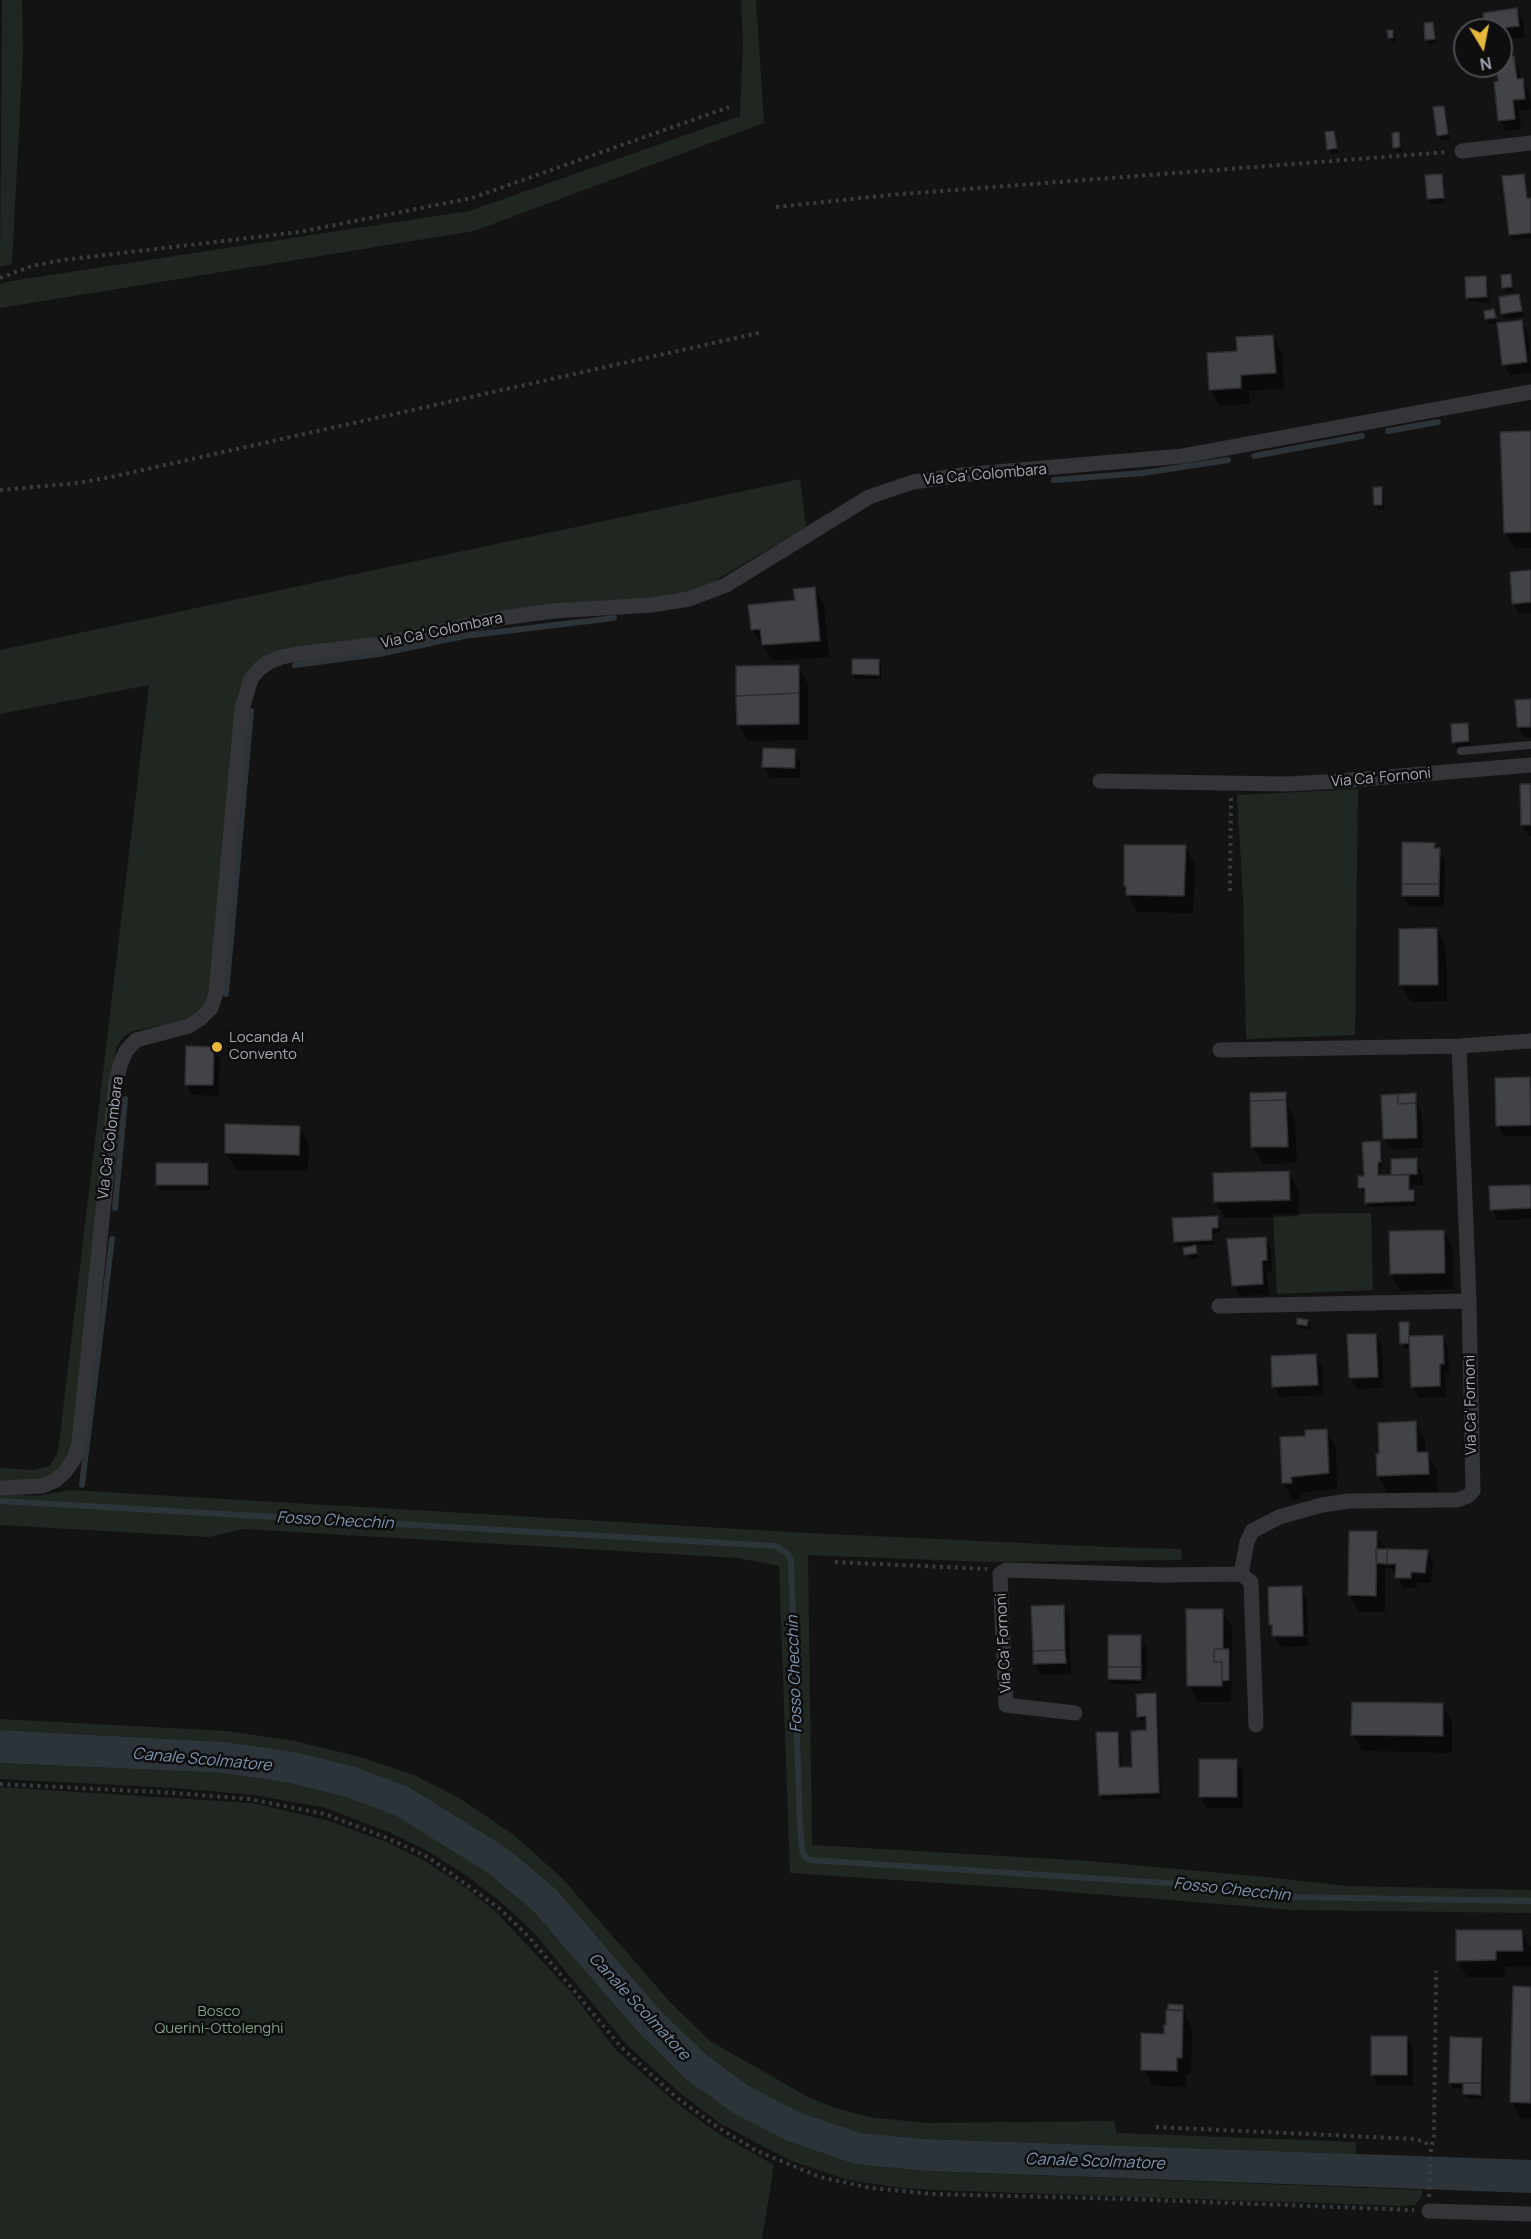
<!DOCTYPE html>
<style>
body{margin:0}
#map{position:relative;width:1531px;height:2239px;overflow:hidden;background:#131314;font-family:Manrope,sans-serif}
canvas{display:block}
.north{position:absolute;left:1453px;top:18px;width:60px;height:60px;box-sizing:border-box;background:#0e0e0f;border:2px solid #4a4c51;border-radius:50%;rotate:170deg;font-size:16px;font-weight:700;line-height:24px;text-align:center;color:#a5a9b4}
.north::after{content:'';display:block;margin:auto;width:21px;height:27px;background:#e7b739;clip-path:polygon(50% 0,100% 100%,50% 72%,0 100%)}
</style>
<div id="map">
<canvas width="1531" height="2239"></canvas>
<div class="north">N</div>
</div>
<script>
const c = document.querySelector('canvas').getContext('2d');
c.lineJoin = 'round';
function fillPath(path, color) { c.fillStyle = color; c.fill(path, 'evenodd'); }
const shape = rows => new Path2D(rows.map(r => 'M' + r).join(''));
function strokePath(path, color, width, dash) { c.strokeStyle = color; c.lineWidth = width; c.lineCap = dash ? 'butt' : 'round'; c.setLineDash(dash || []); c.stroke(path); }
function label(font, color, halo, rows, align = 'center') {
  c.font = font + ' Manrope,sans-serif'; c.lineWidth = 5; c.setLineDash([]); c.textBaseline = 'middle'; c.strokeStyle = halo; c.fillStyle = color; for (const [text, x, y, turn = 0] of rows) {
    c.save(); c.translate(x, y); c.rotate((+turn || 0) * Math.PI / 180); c.textAlign = isNaN(turn) ? turn : align; if (halo) c.strokeText(text, 0, 0); c.fillText(text, 0, 0); c.restore();
  }
}
fillPath(shape([
 [2,0,22,0,23,53,12,264,0,267],
 [741,0,756,0,764,123,474,231,0,308,0,284,11,281,469,211,740,116,743,43],
 [800,479,806,527,704,587,686,593,418,631,262,658,252,665,245,676,236,709,213,978,205,1004,190,1017,177,1022,133,1031,124,1037,117,1046,110,1082,73,1443,63,1466,45,1479,0,1481,0,1468,34,1470,50,1466,58,1452,149,685,0,714,0,650],
 [1358,789,1355,1035,1246,1039,1243,898,1237,795],
 [1371,1213,1373,1290,1277,1294,1273,1214],
 [70,1490,808,1533,1109,1547,1181,1549,1182,1560,985,1562,808,1555,812,1845,1089,1861,1266,1877,1347,1886,1531,1890,1531,1913,1294,1910,1031,1889,790,1873,779,1566,738,1558,244,1529,209,1537,0,1525,0,1494,36,1496],
 [0,1719,226,1731,295,1741,360,1757,414,1775,461,1799,515,1836,563,1879,669,2001,710,2041,808,2097,835,2108,869,2117,925,2123,1114,2121,1117,2133,1356,2142,1356,2154,926,2139,861,2133,802,2113,749,2086,707,2055,662,2012,555,1888,507,1848,409,1787,356,1767,295,1752,227,1742,0,1730],
 [0,1763,224,1773,289,1783,346,1797,396,1816,489,1873,533,1911,639,2033,790,2142,854,2164,925,2171,1422,2190,1422,2197,1415,2205,1403,2206,932,2190,901,2188,848,2180,791,2161,721,2124,681,2094,626,2044,535,1934,502,1903,467,1876,431,1853,391,1833,326,1808,253,1795,176,1788,0,1779],
 [0,1787,252,1803,326,1820,387,1842,425,1861,462,1885,495,1911,570,1991,616,2050,674,2101,716,2132,774,2165,762,2239,0,2239]
]), '#1f2720');
fillPath(shape([
 [0,1730,227,1742,295,1752,356,1767,409,1787,507,1848,555,1888,662,2012,707,2055,749,2086,802,2113,861,2133,926,2139,1531,2160,1531,2193,925,2171,854,2164,790,2142,733,2113,686,2079,639,2033,533,1911,488,1873,396,1816,346,1797,289,1783,224,1773,0,1763]
]), '#2c3339');
fillPath(shape([
 [1516,10,1523,21,1525,37,1501,40,1501,30,1486,30,1484,14],
 [1433,24,1435,29,1437,43,1429,44,1426,39],
 [1392,31,1395,36,1395,42,1392,43,1389,38],
 [1513,57,1519,68,1521,80,1529,91,1531,109,1519,111,1521,129,1506,131,1499,120,1498,66,1501,66,1501,59],
 [1443,107,1446,112,1450,139,1441,140,1438,135],
 [1333,133,1336,138,1338,153,1331,154,1329,149],
 [1398,134,1401,138,1402,152,1397,152,1395,148],
 [1523,175,1526,180,1528,199,1531,199,1531,238,1513,240,1510,235,1503,178],
 [1441,176,1444,180,1445,203,1431,204,1428,199,1427,177],
 [1510,275,1514,292,1507,292,1504,288],
 [1485,278,1488,283,1489,302,1470,302,1467,297],
 [1518,296,1524,316,1506,319,1503,314,1501,298],
 [1494,311,1497,323,1489,324,1485,312],
 [1521,321,1528,332,1531,373,1510,375,1504,364],
 [1273,336,1282,353,1284,389,1249,391,1250,404,1220,406,1210,389,1238,353],
 [1531,432,1531,548,1515,549,1505,532],
 [1381,488,1384,493,1384,510,1378,510,1375,505],
 [1531,572,1531,613,1519,614,1513,603],
 [814,588,824,605,829,657,773,661,752,629],
 [878,661,881,666,881,679,856,679,854,674],
 [798,667,808,684,808,740,748,741,738,724],
 [1531,701,1531,738,1524,738,1518,727,1516,702],
 [1467,724,1470,729,1471,746,1456,747,1454,742],
 [794,750,800,761,800,778,770,778,764,767],
 [1531,785,1531,836,1529,836,1522,825],
 [1434,844,1445,860,1444,907,1409,906,1403,895],
 [1185,847,1195,864,1193,913,1137,912,1128,895,1125,885],
 [1437,930,1446,946,1447,1001,1411,1002,1401,985],
 [213,1049,220,1059,218,1096,192,1095,186,1084],
 [1529,1078,1531,1081,1531,1136,1504,1136,1498,1125],
 [1286,1094,1288,1099,1288,1107,1295,1119,1297,1163,1263,1164,1253,1147,1252,1095],
 [1415,1095,1422,1116,1423,1148,1391,1149,1384,1139],
 [299,1127,309,1144,308,1171,236,1170,226,1153],
 [1379,1143,1382,1148,1383,1166,1380,1167,1380,1177,1393,1176,1392,1160,1416,1160,1422,1171,1423,1185,1411,1185,1411,1192,1416,1196,1416,1206,1369,1207,1366,1202,1366,1192,1363,1192,1360,1187],
 [208,1164,210,1169,210,1190,160,1190,157,1185],
 [1288,1172,1298,1189,1299,1216,1225,1218,1215,1201],
 [1531,1186,1531,1219,1498,1220,1492,1209],
 [1217,1218,1220,1223,1220,1232,1214,1233,1214,1245,1194,1245,1199,1258,1189,1260,1185,1249,1191,1247,1191,1246,1178,1246,1175,1241],
 [1443,1231,1453,1248,1454,1289,1401,1291,1391,1274],
 [1265,1238,1271,1249,1272,1271,1267,1272,1269,1295,1240,1296,1234,1285],
 [1308,1321,1310,1326,1310,1330,1301,1329,1298,1324],
 [1408,1324,1411,1328,1411,1337,1442,1336,1448,1347,1449,1374,1445,1374,1446,1397,1419,1398,1413,1387,1411,1348,1404,1348,1401,1343],
 [1376,1335,1382,1346,1383,1388,1357,1389,1351,1378,1349,1336],
 [1315,1356,1322,1366,1323,1395,1280,1397,1274,1386],
 [1415,1423,1425,1440,1426,1453,1437,1470,1438,1491,1388,1493,1378,1476,1378,1455],
 [1326,1431,1336,1448,1337,1489,1300,1493,1301,1499,1293,1500,1283,1483,1306,1437],
 [1376,1533,1386,1550,1427,1551,1433,1562,1431,1583,1417,1583,1417,1588,1403,1588,1397,1574,1395,1574,1391,1568,1385,1568,1385,1612,1359,1612,1349,1595],
 [1301,1588,1307,1599,1308,1634,1276,1634,1276,1637,1308,1637,1308,1646,1280,1647,1270,1625],
 [1063,1606,1069,1617,1071,1674,1041,1675,1035,1664,1033,1607],
 [1222,1610,1232,1627,1231,1702,1198,1702,1189,1685],
 [1140,1637,1147,1648,1146,1678,1143,1678,1143,1684,1112,1684,1109,1679],
 [1155,1695,1158,1700,1161,1798,1103,1800,1100,1795,1117,1733,1120,1738,1121,1769,1133,1768,1148,1732,1148,1721,1141,1721,1138,1716],
 [1442,1705,1452,1721,1452,1753,1362,1751,1353,1734],
 [1236,1761,1243,1772,1243,1808,1207,1808,1201,1797],
 [1521,1931,1531,1948,1531,1967,1505,1967,1504,1977,1467,1977,1457,1960],
 [1531,1988,1531,2119,1521,2119,1512,2102],
 [1182,2007,1192,2029,1191,2074,1186,2074,1186,2087,1153,2086,1143,2069,1165,2035,1171,2011,1169,2009],
 [1406,2037,1413,2048,1413,2086,1378,2085,1372,2075],
 [1481,2039,1484,2044,1483,2099,1467,2099,1464,2088,1453,2088,1450,2083]
]), '#0007');
strokePath(shape([
 [1388,431,1438,422],
 [1254,456,1362,436],
 [1054,480,1143,473,1228,460],
 [295,665,379,654,464,636,614,618],
 [226,994,251,711],
 [115,1208,125,1099],
 [82,1485,112,1239],
 [0,1501,776,1546,787,1553,791,1560,800,1826,802,1849,804,1856,810,1860,1168,1883,1292,1897,1531,1901]
]), '#2c3339', 6);
const building = shape([
 [1517,8,1519,26,1485,30,1483,13,1517,8],
 [1433,22,1435,39,1425,40,1424,23,1433,22],
 [1387,30,1393,30,1393,38,1388,38,1387,30],
 [1514,56,1517,79,1523,78,1525,99,1513,100,1515,119,1498,121,1494,82,1498,81,1496,66,1501,66,1501,57,1514,56],
 [1444,106,1448,134,1437,136,1433,107,1444,106],
 [1334,131,1337,148,1327,150,1325,132,1334,131],
 [1399,132,1400,147,1393,148,1392,133,1399,132],
 [1442,174,1444,198,1427,199,1425,175,1442,174],
 [1524,174,1527,198,1531,198,1531,233,1509,235,1502,176,1524,174],
 [1511,274,1512,287,1502,288,1501,275,1511,274],
 [1486,276,1487,297,1466,298,1465,277,1486,276],
 [1519,294,1522,311,1501,314,1499,297,1519,294],
 [1494,309,1496,318,1485,319,1484,311,1494,309],
 [1522,320,1527,362,1502,365,1497,323,1522,320],
 [1273,335,1276,373,1241,375,1241,388,1209,390,1207,353,1237,351,1236,337,1273,335],
 [1531,431,1531,532,1504,533,1500,432,1531,431],
 [1373,487,1382,487,1382,505,1374,505,1373,487],
 [1531,570,1531,602,1512,604,1510,572,1531,570],
 [815,587,820,641,762,645,760,629,751,630,748,605,795,600,793,589,815,587],
 [852,659,879,659,879,675,852,674,852,659],
 [799,665,799,693,736,696,736,666,799,665],
 [799,693,799,724,737,725,736,696,799,693],
 [1531,699,1531,727,1517,727,1515,700,1531,699],
 [1468,723,1469,741,1452,743,1451,724,1468,723],
 [763,748,795,749,795,768,762,767,763,748],
 [1520,784,1531,784,1531,825,1521,825,1520,784],
 [1402,842,1435,843,1434,848,1440,848,1439,884,1402,884,1402,842],
 [1124,845,1186,845,1184,896,1126,895,1126,886,1124,886,1124,845],
 [1402,884,1439,884,1439,896,1402,896,1402,884],
 [1437,928,1438,985,1399,985,1399,929,1437,928],
 [186,1046,214,1047,213,1085,185,1085,186,1046],
 [1530,1077,1531,1125,1496,1126,1495,1078,1530,1077],
 [1286,1092,1286,1100,1250,1101,1250,1093,1286,1092],
 [1416,1093,1416,1103,1398,1104,1398,1094,1416,1093],
 [1398,1094,1398,1104,1416,1103,1417,1138,1383,1139,1381,1095,1398,1094],
 [1286,1100,1288,1147,1251,1147,1250,1101,1286,1100],
 [225,1124,300,1126,299,1155,225,1153,225,1124],
 [1380,1141,1381,1162,1378,1162,1378,1175,1409,1175,1409,1190,1414,1190,1414,1201,1365,1203,1365,1188,1358,1188,1358,1176,1364,1176,1362,1142,1380,1141],
 [1417,1158,1417,1174,1391,1175,1391,1159,1417,1158],
 [156,1163,208,1163,208,1185,156,1185,156,1163],
 [1289,1171,1290,1200,1214,1202,1213,1173,1289,1171],
 [1531,1185,1531,1208,1490,1210,1489,1186,1531,1185],
 [1218,1216,1218,1228,1212,1228,1212,1240,1174,1242,1172,1218,1218,1216],
 [1444,1230,1445,1273,1390,1274,1389,1231,1444,1230],
 [1266,1237,1267,1260,1262,1261,1263,1284,1232,1286,1227,1239,1266,1237],
 [1196,1245,1197,1253,1184,1255,1183,1248,1196,1245],
 [1297,1318,1308,1320,1307,1326,1297,1324,1297,1318],
 [1399,1322,1409,1322,1409,1343,1400,1344,1399,1322],
 [1347,1334,1376,1334,1378,1377,1349,1378,1347,1334],
 [1443,1335,1444,1364,1440,1364,1440,1386,1411,1387,1409,1336,1443,1335],
 [1316,1354,1318,1385,1272,1387,1271,1356,1316,1354],
 [1416,1421,1417,1452,1428,1452,1429,1474,1377,1476,1376,1454,1379,1453,1378,1423,1416,1421],
 [1327,1429,1329,1473,1291,1477,1292,1483,1282,1483,1280,1437,1305,1436,1305,1430,1327,1429],
 [1349,1531,1377,1531,1376,1596,1348,1595,1349,1531],
 [1376,1549,1387,1549,1387,1564,1376,1563,1376,1549],
 [1387,1549,1428,1550,1425,1573,1411,1572,1411,1578,1395,1578,1396,1564,1387,1564,1387,1549],
 [1302,1586,1303,1636,1272,1636,1272,1625,1269,1625,1268,1587,1302,1586],
 [1064,1605,1065,1650,1033,1651,1031,1606,1064,1605],
 [1186,1609,1223,1609,1223,1649,1214,1649,1214,1662,1222,1662,1222,1686,1187,1686,1186,1609],
 [1108,1635,1141,1635,1141,1667,1108,1667,1108,1635],
 [1214,1649,1229,1649,1229,1680,1222,1681,1222,1662,1214,1662,1214,1649],
 [1065,1650,1066,1663,1033,1664,1033,1651,1065,1650],
 [1108,1667,1141,1667,1141,1680,1108,1679,1108,1667],
 [1156,1693,1159,1793,1099,1795,1096,1732,1118,1732,1119,1767,1132,1767,1131,1731,1146,1730,1146,1716,1137,1717,1136,1694,1156,1693],
 [1352,1702,1443,1703,1443,1736,1351,1735,1352,1702],
 [1199,1759,1237,1759,1237,1797,1199,1797,1199,1759],
 [1456,1930,1522,1930,1523,1951,1496,1951,1496,1960,1456,1961,1456,1930],
 [1513,1986,1531,1987,1531,2103,1510,2102,1513,1986],
 [1168,2004,1183,2005,1183,2010,1168,2010,1168,2004],
 [1166,2010,1183,2011,1182,2058,1177,2058,1177,2071,1141,2070,1141,2033,1164,2034,1164,2025,1166,2025,1166,2010],
 [1371,2036,1407,2036,1407,2075,1371,2075,1371,2036],
 [1450,2037,1482,2038,1481,2083,1449,2083,1450,2037],
 [1463,2083,1481,2083,1481,2095,1463,2094,1463,2083]
]);
fillPath(building, '#424347');
strokePath(building, '#2d2d30', 1.5);
strokePath(shape([
 [776,207,890,195,1448,152],
 [0,278,32,266,63,260,299,232,472,198,729,107],
 [0,490,78,483,111,477,763,332],
 [1230,891,1231,797],
 [835,1562,987,1569],
 [0,1784,175,1793,249,1799,325,1814,387,1838,428,1857,500,1909,529,1937,621,2047,677,2098,719,2128,757,2151,820,2177,871,2188,933,2194,1128,2199,1414,2210],
 [1156,2127,1415,2139,1425,2142,1430,2147],
 [1429,2197,1431,2148,1434,2136,1436,1971]
]), '#3a3b40', 4, [3, 4.5]);
strokePath(shape([
 [1461,751,1531,745]
]), '#343539', 8);
strokePath(shape([
 [1462,151,1531,143],
 [1100,781,1287,784,1340,781,1531,765],
 [1220,1050,1459,1046,1531,1041],
 [1219,1306,1469,1301],
 [0,1488,42,1486,56,1480,65,1472,74,1459,79,1443,116,1084,120,1065,126,1051,136,1040,189,1026,201,1018,211,1008,216,993,242,709,251,679,259,669,269,662,282,657,298,654,381,644,502,618,553,611,652,605,689,599,726,585,869,497,913,482,962,475,1183,456,1531,392],
 [1241,1574,1251,1582,1256,1725],
 [1075,1713,1006,1705,1000,1574,1006,1570,1160,1575,1241,1574,1247,1542,1252,1531,1279,1517,1322,1505,1349,1501,1457,1500,1468,1496,1473,1491,1469,1301,1459,1046],
 [1429,2211,1531,2214]
]), '#343539', 15);
for (const [x, y, r, color] of [
 [217,1047,6,"#e7b739"]
]) { const dot = new Path2D(); dot.arc(x, y, r, 0, 2 * Math.PI); c.fillStyle = color; c.fill(dot); strokePath(dot, '#0e0e0f', 2); }
label('15px', '#a5a9b4', '#0e0e0f', [
 ["Via Ca' Colombara",985,475,-5],
 ["Via Ca' Colombara",442,631,-12],
 ["Via Ca' Fornoni",1381,778,-5],
 ["Via Ca' Colombara",111,1138,-83],
 ["Via Ca' Fornoni",1471,1405,-91],
 ["Via Ca' Fornoni",1004,1643,-93]
]);
label('15px', '#a5a9b4', '#0e0e0f', [
 ["Locanda Al",229,1038],
 ["Convento",229,1055]
], 'left');
label('15px', '#7d9e81', '#0e0e0f', [
 ["Bosco",219,2012],
 ["Querini-Ottolenghi",219,2029]
]);
label('italic 16px', '#7e94ad', '#0e0e0f', [
 ["Fosso Checchin",335,1521,3],
 ["Fosso Checchin",795,1674,-92],
 ["Canale Scolmatore",202,1760,5],
 ["Fosso Checchin",1232,1890,6],
 ["Canale Scolmatore",639,2007,47],
 ["Canale Scolmatore",1095,2162,2]
]);
</script>
